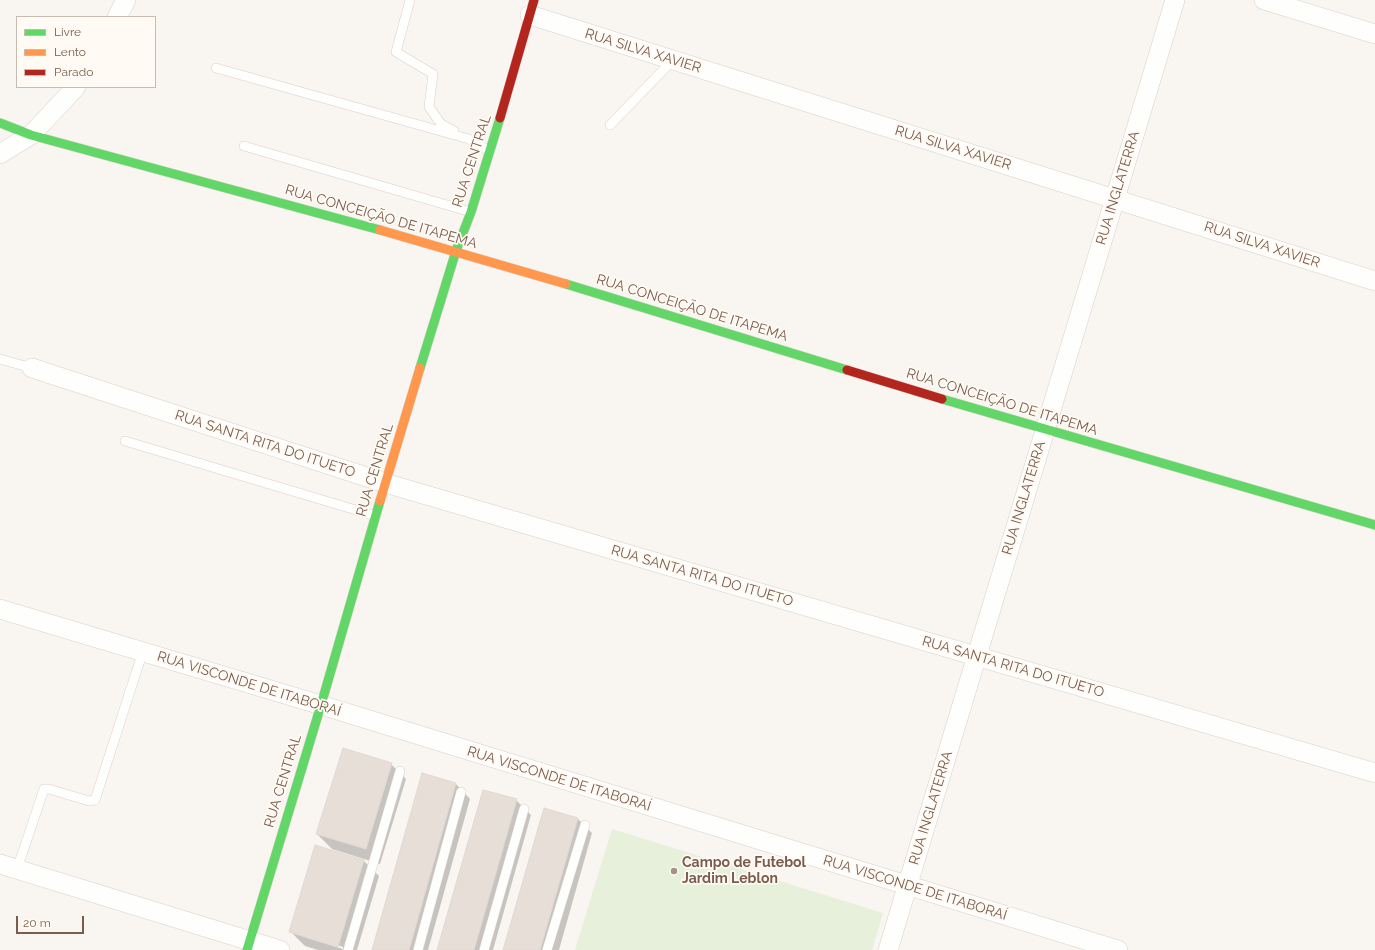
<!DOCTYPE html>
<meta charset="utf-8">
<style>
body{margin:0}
#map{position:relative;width:1375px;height:950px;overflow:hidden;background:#f9f5f0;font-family:Raleway,sans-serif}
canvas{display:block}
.legend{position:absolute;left:16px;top:16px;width:140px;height:72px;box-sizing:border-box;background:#fffaf3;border:1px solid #cabbb1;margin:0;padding:5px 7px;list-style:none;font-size:12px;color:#7a5c4d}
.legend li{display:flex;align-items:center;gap:8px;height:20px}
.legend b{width:20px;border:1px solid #cabbb1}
.scale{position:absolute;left:16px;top:916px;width:68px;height:18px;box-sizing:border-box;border:2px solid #7a5c4d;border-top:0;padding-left:5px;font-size:12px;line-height:14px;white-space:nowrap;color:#7a5c4d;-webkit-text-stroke:3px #fffaf3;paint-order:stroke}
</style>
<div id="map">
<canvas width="1375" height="950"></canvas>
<ul class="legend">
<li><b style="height:5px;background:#63d668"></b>Livre</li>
<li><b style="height:5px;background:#ff974d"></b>Lento</li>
<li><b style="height:5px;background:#b3261e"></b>Parado</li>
</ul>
<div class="scale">20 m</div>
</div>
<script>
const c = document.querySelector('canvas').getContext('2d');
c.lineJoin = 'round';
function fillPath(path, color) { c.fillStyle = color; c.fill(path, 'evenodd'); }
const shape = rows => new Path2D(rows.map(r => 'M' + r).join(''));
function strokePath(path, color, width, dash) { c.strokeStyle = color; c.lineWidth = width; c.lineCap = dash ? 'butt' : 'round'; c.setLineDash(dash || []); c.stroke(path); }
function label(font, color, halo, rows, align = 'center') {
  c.font = font + ' Raleway,sans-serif'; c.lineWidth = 3.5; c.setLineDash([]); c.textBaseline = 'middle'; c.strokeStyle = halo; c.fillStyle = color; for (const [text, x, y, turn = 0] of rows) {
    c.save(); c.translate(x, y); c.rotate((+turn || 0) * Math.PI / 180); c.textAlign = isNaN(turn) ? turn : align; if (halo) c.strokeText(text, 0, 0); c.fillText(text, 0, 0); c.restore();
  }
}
fillPath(shape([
 [612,829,883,913,872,950,575,950]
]), '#e7f0db');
fillPath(shape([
 [391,764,406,779,380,864,332,849,317,834],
 [456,784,470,799,428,950,373,950],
 [516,800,531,815,493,950,438,950],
 [577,818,592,833,559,950,504,950],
 [316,847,364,861,379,876,357,950,318,950,305,946,290,931],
 [307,936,343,947,343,949,307,938]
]), '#0003');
const building = shape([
 [343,748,392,763,366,849,316,834,343,748],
 [422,773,456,783,409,950,372,950,422,773],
 [483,790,517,799,474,950,437,950,483,790],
 [544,808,578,818,540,950,503,950,544,808],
 [315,845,364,860,338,947,289,932,315,845]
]);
fillPath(building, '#e6ded7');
strokePath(building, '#e2d8d2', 1);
const lane = shape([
 [410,0,396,52,433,74,429,107,441,124,454,131],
 [216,68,469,139,490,151],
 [610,125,673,60],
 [244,146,471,212],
 [0,359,32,368],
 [125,441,376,516],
 [17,869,44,789,49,789,89,801,95,800,143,651],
 [348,950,400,771],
 [418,950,461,792],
 [484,950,524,809],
 [547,950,585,825]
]);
const street = shape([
 [1264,0,1375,34],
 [530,15,1375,281],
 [117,17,126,0],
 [0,154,31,135,76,87],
 [32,368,385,483,1375,773],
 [0,609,321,705,1118,950],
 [0,864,280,950],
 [888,950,1175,0]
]);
const fast = shape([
 [0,123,31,135,380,230],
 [566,284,847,370],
 [420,368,456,251,471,212,500,118],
 [942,399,1375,525],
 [247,950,321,705,380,501]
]);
const slow = shape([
 [380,230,566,284],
 [380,501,420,368]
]);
const jam = shape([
 [500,118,534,0],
 [847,370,942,399]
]);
strokePath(lane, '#d7d1cb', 10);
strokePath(street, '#d7d1cb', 20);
strokePath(fast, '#d9d2cb', 10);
strokePath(slow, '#d9d2cb', 10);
strokePath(jam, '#d9d2cb', 10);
strokePath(lane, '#fefefd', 9);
strokePath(street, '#fefefd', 19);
strokePath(fast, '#63d668', 9);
strokePath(slow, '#ff974d', 9);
strokePath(jam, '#b3261e', 9);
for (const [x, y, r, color] of [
 [674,871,4,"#a69286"]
]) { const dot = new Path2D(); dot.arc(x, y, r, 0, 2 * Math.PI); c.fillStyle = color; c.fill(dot); strokePath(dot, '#fffaf3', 1.5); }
label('14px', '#7a5c4d', '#fffaf3', [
 ["RUA SILVA XAVIER",643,51,17],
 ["RUA SILVA XAVIER",953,148,17],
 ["RUA CENTRAL",472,161,-72],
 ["RUA INGLATERRA",1118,188,-73],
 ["RUA CONCEIÇÃO DE ITAPEMA",381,217,16],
 ["RUA SILVA XAVIER",1262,245,18],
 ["RUA CONCEIÇÃO DE ITAPEMA",692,308,17],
 ["RUA CONCEIÇÃO DE ITAPEMA",1002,402,17],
 ["RUA SANTA RITA DO ITUETO",265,444,18],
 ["RUA CENTRAL",375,470,-73],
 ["RUA INGLATERRA",1024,498,-73],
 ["RUA SANTA RITA DO ITUETO",702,576,16],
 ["RUA SANTA RITA DO ITUETO",1013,667,16],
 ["RUA VISCONDE DE ITABORAÍ",249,684,17],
 ["RUA VISCONDE DE ITABORAÍ",559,779,17],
 ["RUA CENTRAL",283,781,-73],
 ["RUA INGLATERRA",931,808,-73],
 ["RUA VISCONDE DE ITABORAÍ",915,888,17]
]);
label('bold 14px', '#7a5c4d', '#fffaf3', [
 ["Campo de Futebol",682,863],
 ["Jardim Leblon",682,879]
], 'left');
</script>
